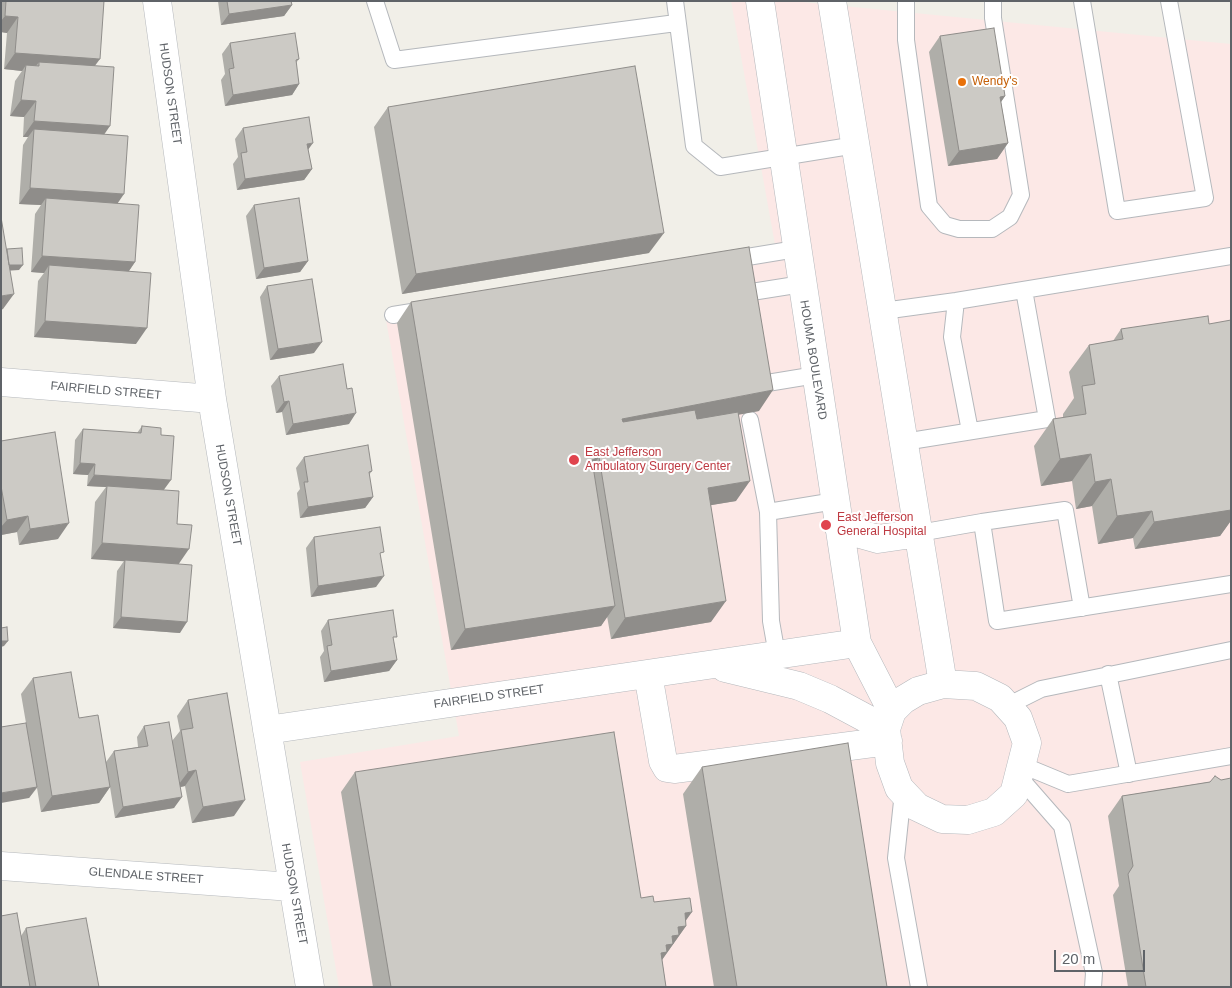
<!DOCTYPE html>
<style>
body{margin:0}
#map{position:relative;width:1232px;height:988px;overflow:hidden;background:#f1efe8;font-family:Arial,sans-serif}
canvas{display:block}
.frame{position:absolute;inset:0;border:2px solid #5f6368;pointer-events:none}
.scale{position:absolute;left:1054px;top:950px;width:91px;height:22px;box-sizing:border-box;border:2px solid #5f6368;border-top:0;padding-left:6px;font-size:15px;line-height:18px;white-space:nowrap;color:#5f6368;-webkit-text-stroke:4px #fff;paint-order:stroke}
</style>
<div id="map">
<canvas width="1232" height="988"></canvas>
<div class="frame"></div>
<div class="scale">20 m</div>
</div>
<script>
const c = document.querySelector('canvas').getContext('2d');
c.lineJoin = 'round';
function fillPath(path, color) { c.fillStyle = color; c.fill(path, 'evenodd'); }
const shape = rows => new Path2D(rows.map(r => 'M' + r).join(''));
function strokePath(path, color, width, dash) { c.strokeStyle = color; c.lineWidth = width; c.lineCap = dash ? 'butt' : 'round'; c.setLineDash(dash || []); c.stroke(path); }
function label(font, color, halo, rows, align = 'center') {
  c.font = font + ' Arial,sans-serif'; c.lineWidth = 4; c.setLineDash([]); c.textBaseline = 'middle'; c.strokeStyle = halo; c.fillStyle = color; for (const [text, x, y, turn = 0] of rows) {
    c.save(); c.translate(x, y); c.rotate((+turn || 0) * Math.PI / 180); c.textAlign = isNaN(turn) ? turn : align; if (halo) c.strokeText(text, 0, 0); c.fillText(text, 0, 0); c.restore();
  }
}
fillPath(shape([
 [731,1,792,1,1231,44,1231,987,339,987,300,762,459,736,385,314,776,250]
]), '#fce8e6');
const service = shape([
 [375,1,394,60,676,23],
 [675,1,694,146,720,167,856,145],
 [906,1,906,40,929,206,945,225,959,229,992,229,1010,217,1021,195,993,18,993,1],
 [1082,1,1117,211,1205,198,1169,1],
 [729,260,796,249],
 [739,294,802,284],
 [956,301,952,337,970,431],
 [883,311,956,301,1231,256],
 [393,315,424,310],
 [755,385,816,375],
 [750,420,768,512,771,621,777,655],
 [904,442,1047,419,1024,290],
 [768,512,835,501],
 [982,522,1065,510,1082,608],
 [919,533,982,522,997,621,1231,584],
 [1108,674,1129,774],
 [1007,706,1041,689,1231,650],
 [1022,765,1068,784,1231,756],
 [1020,778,1062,826,1094,973,1093,987],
 [903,792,896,858,919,987]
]);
const minor = shape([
 [157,1,212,399,310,987],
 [760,1,857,643,892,711],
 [832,1,943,684],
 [1,382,212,399],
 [839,528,878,539,919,533],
 [725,668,799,686,830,699,886,729],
 [648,674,663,761,667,768,674,769,888,741],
 [943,684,976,686,1000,698,1018,718,1027,743,1014,794,994,812,968,820,942,819,917,807,899,788,890,763,886,729,892,711,903,700,918,691,943,684],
 [267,730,857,643],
 [1,866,292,887]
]);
strokePath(service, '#b5b8bc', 18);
strokePath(minor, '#b5b8bc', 29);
strokePath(service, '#fff', 16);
strokePath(minor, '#fff', 28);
fillPath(shape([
 [1,1,104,1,95,66,104,134,118,203,135,262,129,271,136,344,34,337,38,281,44,273,31,272,35,214,41,205,19,204,23,145,28,137,23,137,24,117,10,116,15,81,22,71,4,69,7,33,1,32],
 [218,1,291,1,292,5,284,16,221,25],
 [940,36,1005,96,1001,102,1008,143,997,159,948,166,929,52],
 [230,43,299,59,296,63,299,84,292,95,225,106,221,80,225,74,222,54],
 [388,107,649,253,402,294,374,127],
 [243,128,308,149,312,169,304,180,237,190,233,164,238,157,235,139],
 [254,205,308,261,300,272,256,279,246,216],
 [267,286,314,353,270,360,260,297],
 [411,302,759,411,739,414,736,501,711,505,711,622,611,639,607,616,601,626,451,650,397,323],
 [1121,329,1230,522,1220,536,1135,549,1133,538,1098,544,1092,506,1076,509,1072,481,1041,486,1034,446,1053,419,1063,418,1063,414,1074,398,1069,372,1089,345,1113,341],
 [279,376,349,424,286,435,282,412,276,413,271,386],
 [142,426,161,435,164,490,177,524,179,564,180,633,113,628,117,571,124,561,91,559,95,502,106,487,87,486,88,475,73,474,75,440,83,429,137,433],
 [1,441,58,539,19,545,17,532,1,535],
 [304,457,372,471,369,475,373,497,365,508,300,518,297,493,300,489,296,468],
 [314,537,381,557,376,587,311,597,306,548],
 [328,620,394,642,397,660,389,671,324,682,320,657,324,651,321,631],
 [33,678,79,718,106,762,114,751,138,747,137,737,144,726,172,741,180,731,177,716,188,700,234,816,192,823,185,786,180,787,174,808,115,818,110,787,99,803,41,812,37,788,29,798,26,723,21,694],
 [702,767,887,987,714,987,683,794],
 [355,772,641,898,654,902,685,922,686,926,662,960,666,987,373,987,341,792],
 [1221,780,1231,987,1128,987,1113,895,1119,886,1108,816,1122,796],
 [26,928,99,987,1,987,21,936]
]), '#afaea9');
fillPath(shape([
 [292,5,284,16,221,25,229,14],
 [5,16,18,17,7,33,1,32,1,21],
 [15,53,100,59,88,75,39,66,39,62,32,71,26,65,22,71,4,69],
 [299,84,292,95,225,106,233,95],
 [1005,96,994,112,1000,97],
 [21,100,36,101,24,117,10,116],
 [34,121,110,126,99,142,34,129,28,137,23,137],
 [313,143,305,154,307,144],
 [1008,143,997,159,948,166,959,151],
 [312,169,304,180,237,190,245,179],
 [30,188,124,194,113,210,46,198,41,205,19,204],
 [664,233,649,253,402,294,416,274],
 [42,256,135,262,124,278,49,265,44,273,31,272],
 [308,261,300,272,256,279,264,268],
 [8,265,23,265,19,270,4,271],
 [14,294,3,309,1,310,1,296],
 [45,321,147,328,136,344,34,337],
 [322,342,314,353,270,360,278,349],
 [773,390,759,411,608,439,622,419],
 [289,401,282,412,276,413,284,402],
 [356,413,349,424,286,435,293,424],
 [1091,454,1072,481,1041,486,1060,459],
 [599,457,584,478,592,460],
 [80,463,95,464,88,475,73,474],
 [94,475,171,480,163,491,107,486,106,487,87,486],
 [1111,479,1092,506,1076,509,1095,482],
 [750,481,736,501,694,508,708,488],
 [373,497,365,508,300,518,308,507],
 [1231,506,1231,522,1230,522,1220,536,1135,549,1154,522],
 [1152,511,1133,538,1098,544,1117,516],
 [28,516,17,532,1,535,1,527,7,520],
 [69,523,58,539,19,545,30,529],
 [102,543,189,549,178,565,91,559],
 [384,576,376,587,311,597,318,586],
 [726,601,711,622,611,639,625,618],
 [615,606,601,626,451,650,465,629],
 [121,617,187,622,180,633,113,628],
 [1,641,8,641,4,646,1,647],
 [397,660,389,671,324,682,331,671],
 [196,770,185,786,176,788,188,772],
 [37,787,29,798,1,803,1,793],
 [110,787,99,803,41,812,52,796],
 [182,797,174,808,115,818,123,807],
 [245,800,234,816,192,823,203,807],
 [692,912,682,926,686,926,659,964,647,974,685,913]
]), '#8f8d8a');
const building = shape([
 [6,1,104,1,100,59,15,53,18,17,5,16,6,1],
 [227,1,291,1,292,5,229,14,227,1],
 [994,28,1005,96,1000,97,1008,143,959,151,940,36,994,28],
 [295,33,299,59,296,60,299,84,233,95,229,69,234,68,230,43,295,33],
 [39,62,114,67,110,126,34,121,36,101,21,100,26,65,39,66,39,62],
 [635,66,664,233,416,274,388,107,635,66],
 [309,117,313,143,307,144,312,169,245,179,241,153,247,152,243,128,309,117],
 [34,129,128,136,124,194,30,188,34,129],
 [46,198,139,205,135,262,42,256,46,198],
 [299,198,308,261,264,268,254,205,299,198],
 [1,217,14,294,1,296,1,217],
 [749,247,773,390,622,419,623,422,695,410,697,419,738,412,750,481,708,488,726,601,625,618,599,457,592,460,615,606,465,629,411,302,749,247],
 [22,248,23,265,9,265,7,249,22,248],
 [49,265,151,273,147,328,45,321,49,265],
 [312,279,322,342,278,349,267,286,312,279],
 [1208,316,1209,324,1231,320,1231,510,1154,522,1152,511,1117,516,1111,479,1095,482,1091,454,1060,459,1053,419,1086,414,1082,386,1095,384,1089,345,1123,339,1121,329,1208,316],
 [343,364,347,389,352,388,356,413,293,424,289,401,284,402,279,376,343,364],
 [142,426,161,428,161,435,174,436,171,480,94,475,95,464,80,463,83,429,141,433,142,426],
 [55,432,69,523,30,529,28,516,7,520,1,486,1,441,55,432],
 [368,445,372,471,369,472,373,497,308,507,304,482,308,482,304,457,368,445],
 [107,486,179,491,177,524,192,525,189,549,102,543,107,486],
 [380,527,384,552,380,553,384,576,318,586,314,537,380,527],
 [125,560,192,565,187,622,121,617,125,560],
 [393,610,397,637,393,637,397,660,331,671,327,646,332,645,328,620,393,610],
 [7,627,8,641,1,641,1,628,7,627],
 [71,672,79,718,98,715,110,787,52,796,33,678,71,672],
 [227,693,245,800,203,807,196,770,188,772,181,730,193,728,188,700,227,693],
 [169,722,182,797,123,807,114,751,148,746,144,726,169,722],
 [26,723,37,787,1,793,1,727,26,723],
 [614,732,641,898,653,896,654,902,690,898,692,912,685,913,686,926,678,927,679,935,672,936,673,944,666,945,667,952,661,953,666,987,391,987,355,772,614,732],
 [848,743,887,987,737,987,702,767,848,743],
 [1215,776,1221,780,1231,778,1231,987,1146,987,1128,874,1133,866,1122,796,1210,782,1215,776],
 [17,913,30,987,1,987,1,916,17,913],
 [86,918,99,987,36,987,26,928,86,918]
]);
fillPath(building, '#cccac5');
strokePath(building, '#8f8d8a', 1);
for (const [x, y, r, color] of [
 [962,82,5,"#e8710a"],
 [574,460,6,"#e0444e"],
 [826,525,6,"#e0444e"]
]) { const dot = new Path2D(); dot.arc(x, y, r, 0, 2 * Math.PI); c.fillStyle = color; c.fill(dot); strokePath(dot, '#fff', 2); }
label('12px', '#c56008', '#fff', [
 ["Wendy's",972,82]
], 'left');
label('12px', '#5f6368', '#fff', [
 ["HUDSON STREET",170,94,82],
 ["HOUMA BOULEVARD",813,360,81],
 ["FAIRFIELD STREET",106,391,5],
 ["HUDSON STREET",228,495,80],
 ["FAIRFIELD STREET",489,697,-8],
 ["GLENDALE STREET",146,876,4],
 ["HUDSON STREET",294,894,80]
]);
label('12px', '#be3a42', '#fff', [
 ["East Jefferson",585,453],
 ["Ambulatory Surgery Center",585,467],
 ["East Jefferson",837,518],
 ["General Hospital",837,532]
], 'left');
</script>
